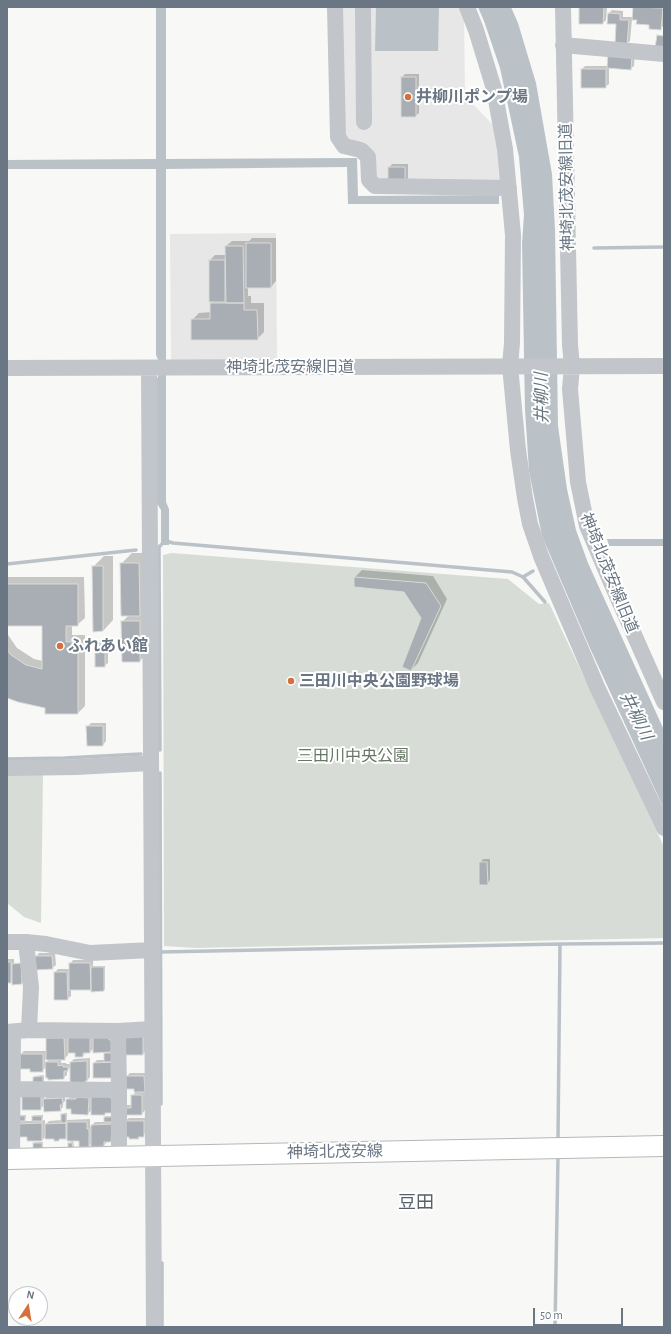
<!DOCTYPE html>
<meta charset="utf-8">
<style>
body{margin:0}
#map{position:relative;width:671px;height:1334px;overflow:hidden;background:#f8f8f6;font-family:"Alegreya Sans",sans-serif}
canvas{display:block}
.frame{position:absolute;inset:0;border:8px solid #6a7684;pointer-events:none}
.north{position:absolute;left:8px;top:1286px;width:40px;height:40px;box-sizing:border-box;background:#fff;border:1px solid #c3c8ce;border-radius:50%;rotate:12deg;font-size:11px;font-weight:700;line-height:16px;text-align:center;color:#6a7684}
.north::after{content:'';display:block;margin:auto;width:14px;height:18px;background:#d3703b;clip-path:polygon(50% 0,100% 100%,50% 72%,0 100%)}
.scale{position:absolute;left:533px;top:1308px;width:90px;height:18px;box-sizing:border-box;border:2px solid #6a7684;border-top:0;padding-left:5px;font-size:12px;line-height:14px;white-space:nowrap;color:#6a7684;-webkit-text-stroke:3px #fff;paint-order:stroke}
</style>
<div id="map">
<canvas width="671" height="1334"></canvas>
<div class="frame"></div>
<div class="north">N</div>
<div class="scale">50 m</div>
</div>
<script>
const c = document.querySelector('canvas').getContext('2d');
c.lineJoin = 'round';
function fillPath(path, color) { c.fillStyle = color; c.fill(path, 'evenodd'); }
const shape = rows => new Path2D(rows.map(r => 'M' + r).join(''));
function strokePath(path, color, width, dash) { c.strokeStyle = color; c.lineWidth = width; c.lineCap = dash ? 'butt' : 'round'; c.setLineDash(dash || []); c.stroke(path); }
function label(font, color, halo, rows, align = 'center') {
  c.font = font + ' "Alegreya Sans","Noto Sans JP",sans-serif'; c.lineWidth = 4; c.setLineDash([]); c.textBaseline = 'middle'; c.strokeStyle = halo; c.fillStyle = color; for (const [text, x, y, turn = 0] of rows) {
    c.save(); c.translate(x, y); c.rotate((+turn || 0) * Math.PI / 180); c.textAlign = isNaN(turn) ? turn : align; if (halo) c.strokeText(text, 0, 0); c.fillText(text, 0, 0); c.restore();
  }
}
fillPath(shape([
 [340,7,461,7,464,18,465,96,498,130,504,183,384,184,373,175,372,152,365,142,352,141,342,133],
 [276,233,277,360,171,361,170,234]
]), '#e6e7e6');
fillPath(shape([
 [172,553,508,579,539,604,549,603,664,847,664,938,195,948,164,946,163,555],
 [43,774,41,923,24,917,7,903,7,775]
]), '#d7ddd6');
fillPath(shape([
 [156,7,166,7,166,159,357,158,358,196,499,195,499,204,348,204,347,167,166,169,166,502,169,509,169,545,161,545,161,510,156,502,156,381,159,374,159,362,156,355,156,169,7,169,7,160,156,159],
 [376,7,439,7,438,51,375,51],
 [478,7,511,7,518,23,536,83,552,174,555,230,558,426,567,489,576,530,588,563,664,730,664,809,589,646,542,536,529,471,525,410,522,243,524,215,519,157,500,68,484,21],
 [607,539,664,539,664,546,609,546]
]), '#bac2c8');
fillPath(shape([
 [580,7,607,7,606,20,603,23],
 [634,7,664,7,664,25,660,29,638,19,632,19,630,41,626,44,617,23,609,13,612,10,623,11,623,17,633,17],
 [635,52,634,66,630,69,609,68,609,84,605,87,582,69,585,66,608,66],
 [405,74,419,74,419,113,415,116,402,77],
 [392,164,408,164,408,178,404,182,389,168],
 [252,238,276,238,276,281,271,287,248,287,248,296,251,296,251,303,264,303,264,332,257,339,192,320,199,313,211,312,211,304,213,301,210,260,215,255,226,255,226,246,232,241,249,241],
 [132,553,149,553,150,650,140,661,122,622,129,615,121,564],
 [104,556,113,556,113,620,103,631,93,567],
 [362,570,433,576,447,599,418,663,411,670,423,618,405,591,355,586,355,577],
 [7,577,84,577,85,618,77,625,72,625,72,635,85,635,85,706,78,713,46,707,7,697,7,628,8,635,17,648,34,659,43,661,43,625,7,625],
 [99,642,108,642,108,663,104,666,96,646],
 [91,723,106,723,106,741,103,745,87,727],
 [483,859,490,859,490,880,487,884,480,863],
 [39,953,55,953,56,965,52,968,36,957],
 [7,959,14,959,14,964,22,964,23,982,22,983,13,980,11,982,7,982],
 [73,960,93,960,93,966,105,966,105,989,104,990,92,987,90,989,71,989,71,996,67,999,55,972,58,969,70,969,70,964],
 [112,1033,117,1063,94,1063,97,1060,105,1060,105,1053,107,1051,94,1048,90,1052,86,1052,83,1056,76,1052,68,1052,68,1055,64,1059,61,1059,61,1063,66,1063,66,1064,71,1064,71,1062,74,1059,90,1058,90,1077,85,1083,71,1067,67,1070,67,1075,63,1078,46,1067,42,1071,31,1068,21,1054,24,1051,47,1051,67,1035,67,1039,73,1034],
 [45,1059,50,1059,45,1063],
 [146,1033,146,1051,143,1054,126,1054],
 [130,1073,147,1073,148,1088,143,1092,145,1092,145,1110,142,1114,124,1109,127,1105,132,1105,132,1096,135,1093,135,1088,126,1077],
 [44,1075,44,1082,34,1077,35,1076],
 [44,1093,44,1099,48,1096,65,1095,65,1101,63,1103,63,1107,60,1110,44,1105,40,1109,23,1109],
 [116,1095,92,1110,87,1114,72,1108,67,1100,71,1096],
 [64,1113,67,1113,67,1120,90,1119,90,1127,95,1122,105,1122,105,1117,106,1116,114,1116,107,1142,104,1145,92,1143,89,1146,80,1140,73,1140,74,1147,72,1148,69,1144,72,1140,68,1138,61,1138,59,1140,55,1140,55,1138,46,1136,42,1140,28,1136,15,1126,22,1120,18,1115,26,1115,26,1118,24,1121,33,1121,33,1117,35,1115,43,1115,43,1118,41,1121,45,1120,45,1125,49,1121,62,1120,62,1115],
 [129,1118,147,1118,147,1132,138,1138,125,1121],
 [35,1142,43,1142,43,1148,42,1150,34,1144]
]), '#0003');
strokePath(shape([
 [594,248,664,247],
 [166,541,173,543,512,572,523,577,533,571],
 [7,564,136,550],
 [523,577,545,602],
 [160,750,159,547,163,543],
 [7,759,65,758,141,754],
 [160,773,161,1104],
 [160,952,560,944,664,943],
 [558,1139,560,944],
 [162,1263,162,1327],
 [555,1327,558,1157]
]), '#bac2c8', 3.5);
const building = shape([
 [579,7,604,7,603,24,579,24,579,7],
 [633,7,663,8,661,30,649,29,649,25,636,24,637,20,632,20,633,7],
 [608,13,620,14,620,20,629,20,627,45,615,44,616,24,607,24,608,13],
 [657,35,664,36,664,49,655,48,657,35],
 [608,54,632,55,631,70,607,68,608,54],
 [581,69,606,69,606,88,581,88,581,69],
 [401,77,416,77,416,117,401,117,401,77],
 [388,167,405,167,405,183,388,183,388,167],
 [246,243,271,243,271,288,246,288,246,243],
 [225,246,243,246,244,303,226,303,225,246],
 [209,260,225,260,225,302,209,302,209,260],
 [210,303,244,303,244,310,257,310,258,340,191,340,191,319,210,319,210,303],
 [120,563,139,563,140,616,121,616,120,563],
 [92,566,103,566,103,631,93,632,92,566],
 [354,577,426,583,441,606,411,671,402,667,421,618,404,592,354,587,354,577],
 [7,584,78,584,78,626,66,626,66,642,78,642,78,714,45,714,45,708,18,702,7,698,7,650,11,655,26,665,42,669,42,626,7,626,7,584],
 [121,621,140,621,140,662,122,662,121,621],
 [95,645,105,645,105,667,95,667,95,645],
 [86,726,103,726,103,746,87,746,86,726],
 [479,862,487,862,488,885,479,885,479,862],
 [35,956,52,956,53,969,36,970,35,956],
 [7,962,11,962,11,983,7,983,7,962],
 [21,963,22,984,12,985,12,964,21,963],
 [69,963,90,963,91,990,69,990,69,963],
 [91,967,104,967,104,991,91,992,91,967],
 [54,972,67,972,68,1000,54,1000,54,972],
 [68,1036,90,1036,90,1053,83,1053,83,1057,75,1057,75,1053,68,1053,68,1036],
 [93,1036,109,1036,109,1040,113,1040,111,1052,93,1053,93,1036],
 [125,1036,143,1036,143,1055,125,1055,125,1036],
 [46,1038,64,1038,65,1060,46,1060,46,1038],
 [104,1053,113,1053,113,1062,104,1062,104,1053],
 [20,1054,43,1054,43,1072,30,1072,30,1069,20,1069,20,1054],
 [87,1061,87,1081,85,1081,85,1084,70,1082,70,1062,87,1061],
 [45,1062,58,1062,58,1066,63,1065,63,1067,68,1067,68,1071,64,1071,64,1079,48,1080,48,1078,46,1078,45,1062],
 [114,1062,111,1078,93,1078,93,1063,114,1062],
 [43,1076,43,1085,33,1085,33,1077,43,1076],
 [125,1076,144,1076,145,1092,134,1092,134,1089,126,1089,125,1076],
 [110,1095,110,1098,113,1098,113,1113,105,1113,105,1115,91,1115,91,1097,110,1095],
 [131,1095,142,1095,142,1115,123,1115,123,1108,131,1108,131,1095],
 [22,1096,41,1096,41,1110,22,1110,22,1096],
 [76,1097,89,1098,88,1115,71,1114,71,1109,66,1109,66,1099,76,1099,76,1097],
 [62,1098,63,1105,60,1105,61,1111,44,1112,43,1099,62,1098],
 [61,1114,66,1114,66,1123,61,1123,61,1114],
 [16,1116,25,1116,25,1121,16,1121,16,1116],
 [32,1116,42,1116,42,1121,32,1121,32,1116],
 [104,1117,113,1117,113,1122,104,1122,104,1117],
 [124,1121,144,1121,144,1137,138,1137,139,1139,129,1139,129,1137,125,1137,124,1121],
 [67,1122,87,1122,87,1129,89,1129,89,1147,79,1147,79,1141,67,1141,67,1122],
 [42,1123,42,1141,27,1141,27,1137,16,1137,16,1124,42,1123],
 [66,1123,66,1139,59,1139,59,1141,54,1141,54,1139,45,1139,45,1124,66,1123],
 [112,1124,111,1142,104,1142,104,1146,91,1147,91,1125,112,1124],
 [33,1143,42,1143,42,1151,33,1151,33,1143],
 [68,1143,72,1143,73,1149,68,1149,68,1143]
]);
fillPath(building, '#a8aeb4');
strokePath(building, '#dadad8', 1);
const major = shape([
 [7,1159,664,1146]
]);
strokePath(major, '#b4b7bb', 22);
strokePath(shape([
 [335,7,338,137,344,146,361,150,368,157,369,180,375,186,509,188],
 [363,7,364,122],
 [467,7,476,30,494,89,505,149,513,235,512,343,510,366,518,450,525,498,530,524,541,556,597,687,664,828],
 [563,7,570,345,572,366,570,389,578,482,587,526,612,585,664,702],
 [563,45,664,54],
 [7,368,664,366],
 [149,368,154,1327],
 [7,768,76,767,150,763],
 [7,942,26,942,31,987,29,1030],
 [26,942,46,944,90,953,152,950],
 [7,1032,29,1030,118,1031,152,1029],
 [12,1089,119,1090,118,1031],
 [119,1156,119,1090],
 [12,1159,13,1032]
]), '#c2c5c9', 16);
strokePath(major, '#fff', 20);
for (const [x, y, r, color] of [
 [408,97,4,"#d3703b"],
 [60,646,4,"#d3703b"],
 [291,681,4,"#d3703b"]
]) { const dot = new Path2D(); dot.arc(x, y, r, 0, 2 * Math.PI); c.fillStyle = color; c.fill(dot); strokePath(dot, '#fff', 1.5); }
label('bold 16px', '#6a7684', '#fff', [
 ["井柳川ポンプ場",416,97],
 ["ふれあい館",68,646],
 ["三田川中央公園野球場",299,681]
], 'left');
label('16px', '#6a7684', '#fff', [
 ["神埼北茂安線旧道",567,187,-91],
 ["神埼北茂安線旧道",290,367],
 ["神埼北茂安線旧道",609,573,68],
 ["神埼北茂安線",335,1152,-1]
]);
label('16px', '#667764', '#fff', [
 ["三田川中央公園",353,756]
]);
label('italic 17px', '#66767f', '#fff', [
 ["井柳川",542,398,-91],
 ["井柳川",636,716,63]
]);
label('18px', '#57606a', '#fff', [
 ["豆田",416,1203]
]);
</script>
